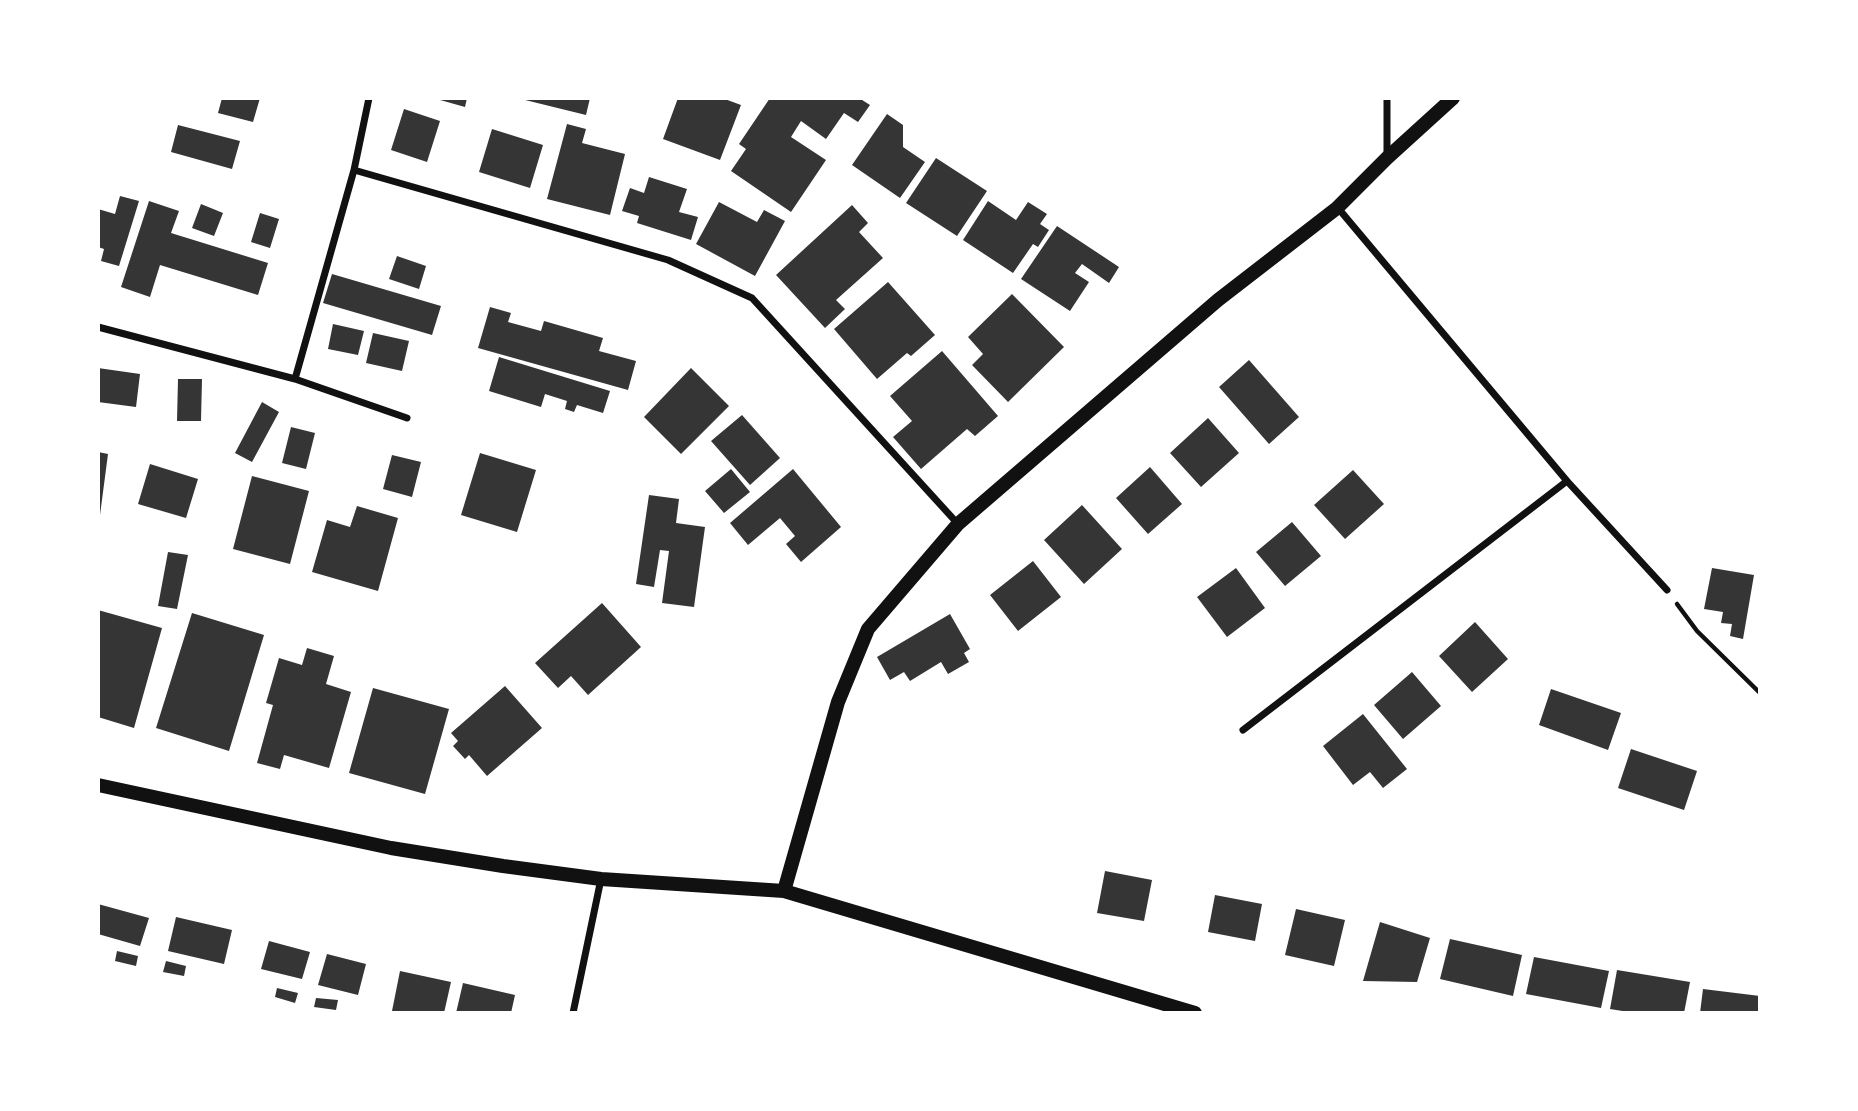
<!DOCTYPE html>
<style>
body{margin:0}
#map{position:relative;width:1858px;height:1111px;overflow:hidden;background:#fff;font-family:"Roboto Serif",serif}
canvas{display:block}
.frame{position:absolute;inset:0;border:100px solid #fff;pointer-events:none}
</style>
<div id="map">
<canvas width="1858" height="1111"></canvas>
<div class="frame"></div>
</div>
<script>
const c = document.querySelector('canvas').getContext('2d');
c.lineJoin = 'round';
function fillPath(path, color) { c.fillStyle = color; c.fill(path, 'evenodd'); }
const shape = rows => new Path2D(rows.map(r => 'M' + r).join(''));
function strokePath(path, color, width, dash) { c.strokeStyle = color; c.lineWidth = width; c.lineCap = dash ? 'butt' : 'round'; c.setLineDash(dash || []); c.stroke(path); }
fillPath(shape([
 [222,98,260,98,253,122,218,113],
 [433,98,467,98,465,107],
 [517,98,590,98,586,115],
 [678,98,722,98,741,105,720,160,663,139],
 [770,98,859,98,870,105,858,122,844,113,826,139,801,121,791,137,826,160,791,212,731,171,746,149,739,144],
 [404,109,440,121,427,162,391,150],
 [887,114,903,125,903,147,925,162,900,198,852,165],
 [567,124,586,129,582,143,625,154,610,215,547,199],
 [178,125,240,141,232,169,171,152],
 [492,129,543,145,530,188,479,172],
 [936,158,987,191,957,236,906,203],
 [649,177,687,189,679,212,698,217,691,240,637,223,639,216,622,211,630,188,644,193],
 [120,196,139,201,119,266,101,261,104,249,98,247,98,209,115,214],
 [149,201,179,211,171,233,268,263,258,295,160,265,150,297,121,287],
 [988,201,1016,220,1028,202,1047,214,1040,224,1049,230,1038,247,1033,244,1013,273,963,240],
 [719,202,757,222,764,210,785,221,755,276,696,244],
 [201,204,223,213,214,236,192,228],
 [852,205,868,223,859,232,883,258,836,300,845,309,825,328,776,275],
 [260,213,279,219,270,248,251,242],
 [1057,226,1119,267,1109,283,1082,264,1075,273,1089,282,1070,311,1021,279],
 [397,256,426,266,419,289,389,279],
 [332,274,441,306,432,335,323,303],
 [888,282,935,335,911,356,907,353,877,379,834,329],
 [1012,294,1064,347,1008,402,972,365,983,354,968,337],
 [490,307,511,313,508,322,541,331,544,321,603,338,599,351,636,361,628,390,478,348],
 [333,324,364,331,358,355,328,349],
 [373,333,409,341,402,371,366,363],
 [942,351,998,416,975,436,967,429,921,469,893,437,912,421,890,396],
 [499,357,610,391,603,413,577,405,574,412,565,409,567,401,545,394,541,407,489,391],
 [1249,360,1299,417,1269,444,1219,387],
 [98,368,140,374,136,407,98,402],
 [691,368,729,406,681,454,644,417],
 [178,379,202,379,201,421,177,421],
 [262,402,279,412,252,462,235,453],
 [742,415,780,458,750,485,711,441],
 [1208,418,1239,453,1201,487,1170,453],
 [291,427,315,433,306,469,282,463],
 [98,452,108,454,100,515,98,515],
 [480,453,536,470,517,532,461,515],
 [392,455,421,462,412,497,383,489],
 [150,464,198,479,186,518,138,504],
 [1150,467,1182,504,1148,534,1116,498],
 [731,469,750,492,724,513,705,491],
 [793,469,841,527,801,562,786,544,795,536,780,518,748,545,730,523],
 [1353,470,1384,504,1345,539,1314,505],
 [252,476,309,491,290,564,233,549],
 [649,495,679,499,676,523,705,527,694,607,662,603,669,551,660,550,654,587,636,584],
 [1082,505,1122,549,1084,584,1044,540],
 [357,506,398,518,378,591,312,572,327,520,350,527],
 [1292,522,1321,556,1285,586,1256,552],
 [168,552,188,555,177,609,158,606],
 [1033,561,1061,597,1018,631,990,595],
 [1236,568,1265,608,1227,637,1197,597],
 [1712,568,1754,575,1743,639,1730,636,1732,624,1721,623,1723,612,1704,609],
 [602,603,641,647,588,695,571,676,558,688,535,663],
 [98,610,162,628,134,728,98,717],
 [192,613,264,635,229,751,156,728],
 [950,614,970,649,964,653,969,662,948,674,941,662,910,681,904,672,890,680,877,657],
 [1475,622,1508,659,1472,692,1439,656],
 [307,648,334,656,326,684,351,692,329,768,284,755,280,769,257,763,273,705,266,703,279,658,302,665],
 [1412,672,1441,706,1403,739,1374,705],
 [505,686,542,728,487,776,469,755,465,759,453,746,458,741,451,733],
 [373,688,449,709,425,794,349,773],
 [1551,689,1621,713,1608,750,1539,725],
 [1363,714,1407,769,1383,788,1370,772,1353,785,1323,746],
 [1631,749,1697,771,1684,810,1618,788],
 [1105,871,1152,880,1144,921,1097,913],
 [1215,895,1262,904,1255,941,1208,932],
 [98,904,149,918,140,946,98,934],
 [1296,909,1345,920,1334,966,1285,955],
 [176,917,232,930,224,964,168,951],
 [1380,922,1430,938,1417,982,1363,981],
 [1450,939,1522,955,1513,996,1440,979],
 [269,941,310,952,302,979,261,969],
 [117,951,138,956,136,966,115,961],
 [327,954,366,964,358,995,318,985],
 [1534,957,1609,971,1601,1008,1526,994],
 [166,961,186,966,184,976,163,972],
 [1617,970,1690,982,1684,1013,1635,1013,1610,1009],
 [400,971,451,982,444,1013,392,1011],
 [463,983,515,995,511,1013,456,1013],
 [277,988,298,993,295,1003,275,997],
 [1703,989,1760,996,1760,1013,1700,1013],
 [316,998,338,1000,336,1010,314,1007]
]), '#353535');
strokePath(shape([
 [1677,604,1697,631,1760,693]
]), '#111', 4.5);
strokePath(shape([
 [369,98,354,170,668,260,752,298,958,524],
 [1387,98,1387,157],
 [98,327,295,379,407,418],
 [295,379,354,170],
 [1567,481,1667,590],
 [1243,730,1567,481,1338,208],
 [573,1013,601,879]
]), '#111', 7);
strokePath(shape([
 [98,785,391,848,503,866,601,879,784,891,1195,1013],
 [784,891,838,702,868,629,958,524,1218,300,1337,208,1387,158,1453,98]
]), '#111', 14);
</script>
